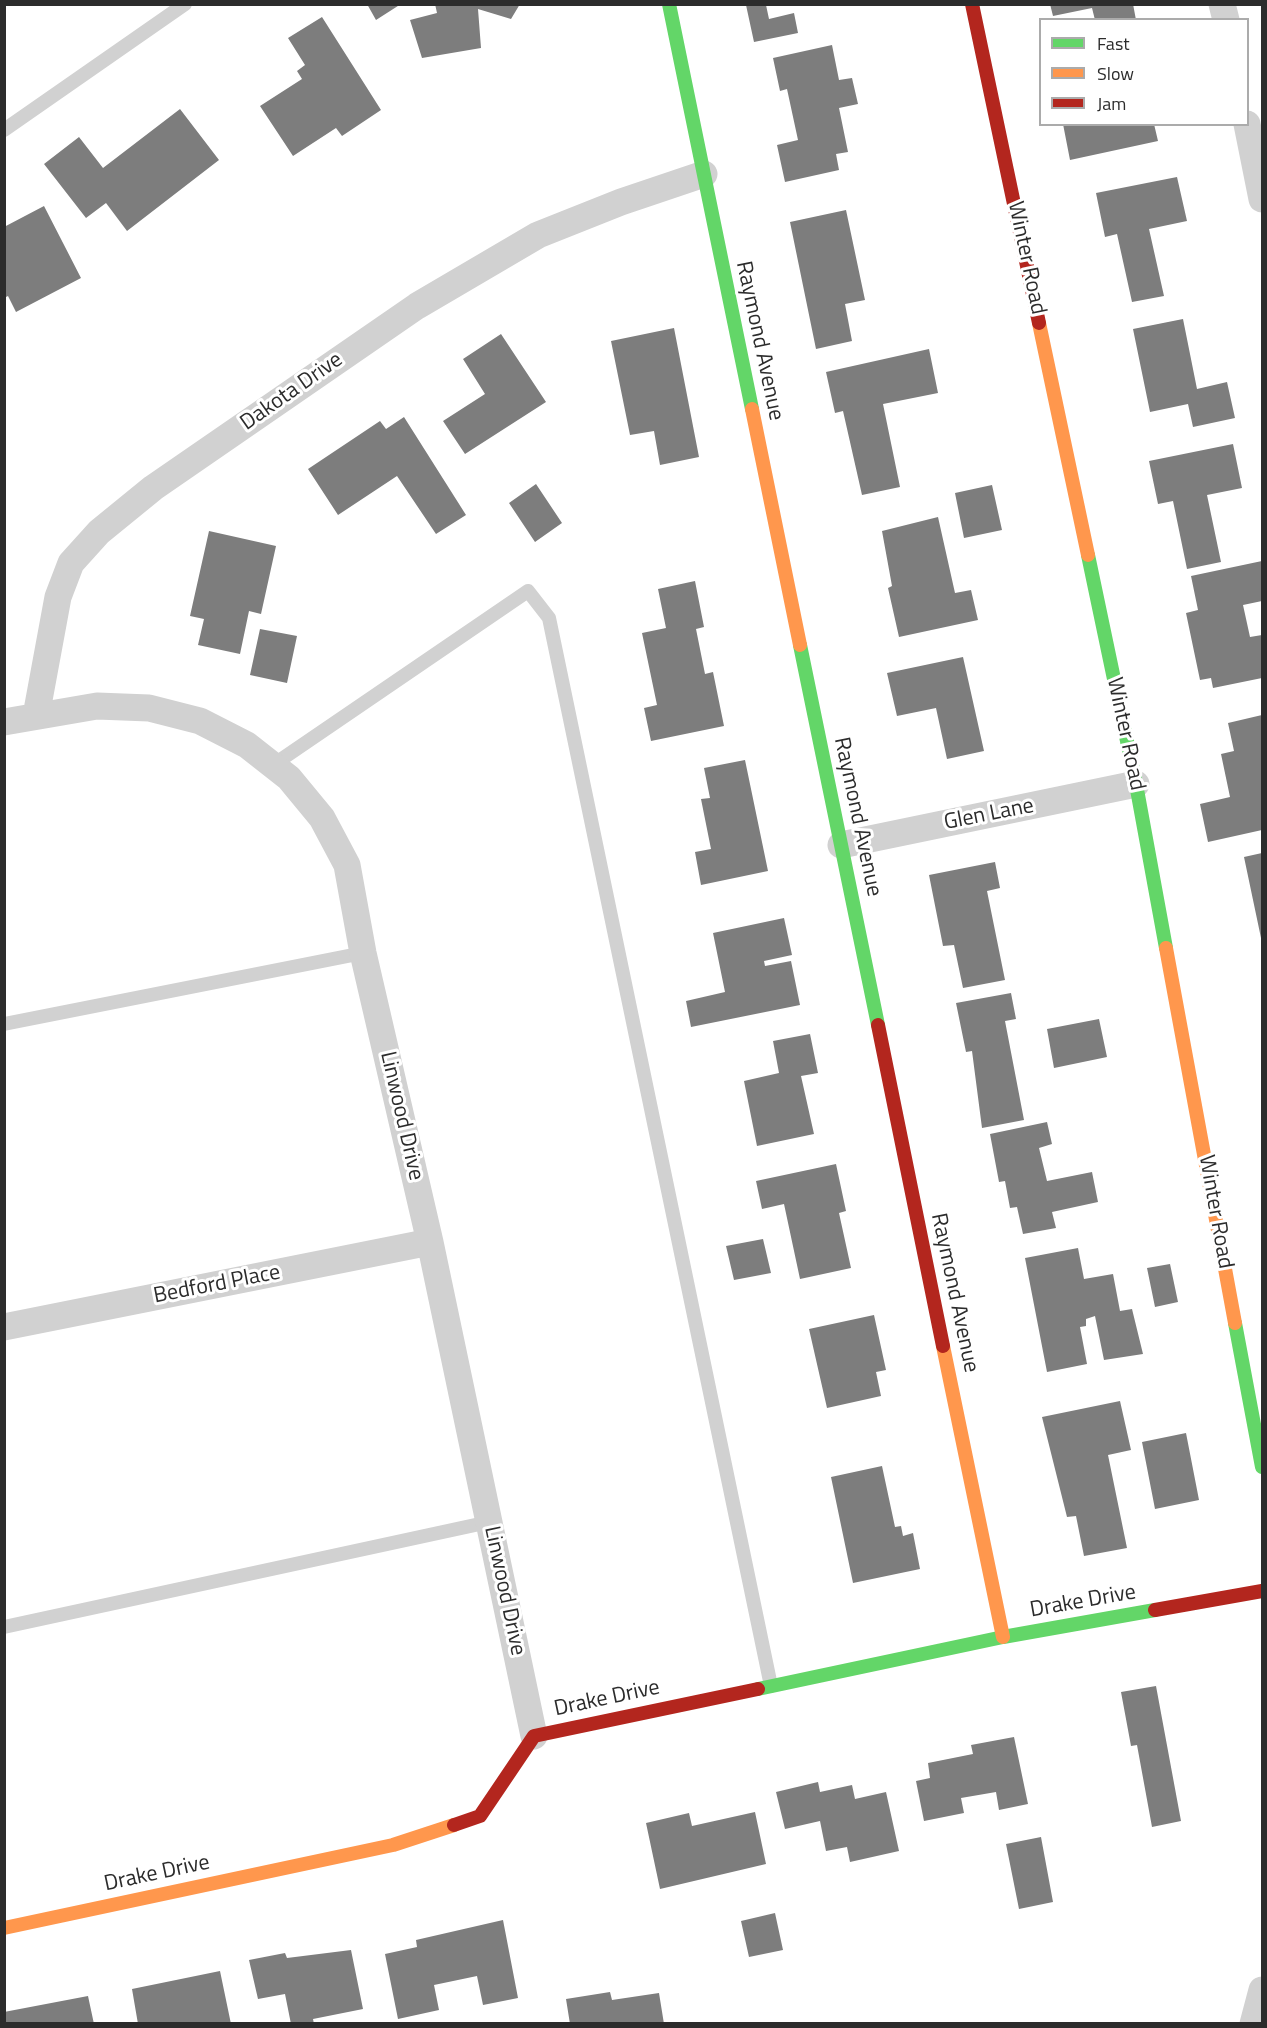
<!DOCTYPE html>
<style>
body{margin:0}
#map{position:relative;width:1267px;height:2028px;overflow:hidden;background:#fff;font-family:"Titillium Web",sans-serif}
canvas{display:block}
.frame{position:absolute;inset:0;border:6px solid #2c2c2c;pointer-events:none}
.legend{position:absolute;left:1039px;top:18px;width:210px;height:108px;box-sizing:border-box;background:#fff;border:2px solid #ababab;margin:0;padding:8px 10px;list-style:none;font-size:18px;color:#2c2c2c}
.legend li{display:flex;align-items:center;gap:12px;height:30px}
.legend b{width:30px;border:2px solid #ababab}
</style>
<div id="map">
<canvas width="1267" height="2028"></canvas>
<div class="frame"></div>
<ul class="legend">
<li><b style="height:8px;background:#63d668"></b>Fast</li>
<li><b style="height:8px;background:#ff974d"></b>Slow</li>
<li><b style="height:8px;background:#b3261e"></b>Jam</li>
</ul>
</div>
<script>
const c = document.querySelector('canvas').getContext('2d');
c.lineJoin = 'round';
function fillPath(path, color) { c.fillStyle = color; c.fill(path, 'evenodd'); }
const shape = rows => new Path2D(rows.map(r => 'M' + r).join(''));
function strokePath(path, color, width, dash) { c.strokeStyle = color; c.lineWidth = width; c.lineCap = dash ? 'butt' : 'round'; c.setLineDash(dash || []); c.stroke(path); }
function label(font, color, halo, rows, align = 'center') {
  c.font = font + ' "Titillium Web",sans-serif'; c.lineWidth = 6; c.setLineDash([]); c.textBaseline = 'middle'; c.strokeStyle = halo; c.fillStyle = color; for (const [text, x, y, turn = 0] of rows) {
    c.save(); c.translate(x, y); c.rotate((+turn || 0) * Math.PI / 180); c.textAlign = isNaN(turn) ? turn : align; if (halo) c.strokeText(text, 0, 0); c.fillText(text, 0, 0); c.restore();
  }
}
fillPath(shape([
 [367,4,401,4,376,20],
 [435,4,520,4,511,19,478,9,481,48,422,58,410,20,437,13],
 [1050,4,1133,4,1136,20,1095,20,1092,8,1053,16],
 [746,5,766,5,769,19,794,13,798,33,754,42],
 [322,17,381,110,342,136,336,128,293,156,260,106,302,79,297,71,305,65,288,38],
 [832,45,839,80,852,78,858,104,839,108,848,152,836,154,839,170,785,182,777,145,798,140,787,89,780,91,773,58],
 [180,109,219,160,127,231,106,203,86,218,44,164,79,137,103,168],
 [1063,124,1154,124,1158,141,1070,160],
 [1177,177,1187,221,1149,229,1164,296,1132,302,1117,234,1105,237,1096,193],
 [44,206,81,278,16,312,8,296,4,298,4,227],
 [846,210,865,300,845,304,852,341,816,349,790,222],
 [1183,319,1197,389,1227,382,1235,418,1193,427,1188,404,1150,412,1133,329],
 [674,328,699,457,660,465,654,431,630,435,611,341],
 [501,334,546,402,465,454,443,421,485,394,463,359],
 [929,349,938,393,883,404,900,487,862,495,843,411,835,413,826,372],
 [404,417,466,515,436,534,397,476,338,515,308,469,380,421,386,429],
 [1233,444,1242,488,1207,495,1221,562,1187,569,1173,501,1158,504,1149,461],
 [536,484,562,523,535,542,509,503],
 [992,485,1002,530,964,538,955,493],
 [938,517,955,593,971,590,978,620,899,637,888,588,892,586,882,531],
 [209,531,276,546,261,614,249,611,240,654,198,645,204,619,190,616],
 [1262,561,1262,601,1243,605,1250,637,1262,635,1262,678,1213,688,1211,678,1200,680,1186,613,1198,610,1191,576],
 [695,581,704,627,696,629,705,674,713,672,724,726,651,741,644,708,657,705,642,633,666,628,658,589],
 [260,629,297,636,287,683,250,675],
 [963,657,984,751,947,759,936,708,897,716,887,673],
 [1262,715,1262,830,1208,842,1200,804,1230,797,1221,754,1234,751,1228,723],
 [745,760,768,871,701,885,695,852,711,849,701,799,710,798,704,768],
 [1262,853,1262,938,1261,938,1244,857],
 [995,862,1000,888,987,891,1005,980,963,988,954,945,943,946,929,875],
 [784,918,792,955,764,961,765,966,791,961,800,1005,691,1027,686,1001,725,992,713,933],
 [1011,993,1016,1019,1005,1021,1024,1120,982,1128,972,1051,966,1052,956,1003],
 [1099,1019,1107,1057,1054,1068,1047,1029],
 [810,1034,818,1073,801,1076,814,1134,757,1146,744,1081,779,1073,773,1041],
 [1047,1122,1052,1144,1039,1148,1047,1181,1092,1172,1098,1202,1052,1212,1056,1228,1023,1234,1017,1207,1010,1208,1005,1181,999,1182,990,1134],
 [836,1164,846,1211,839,1213,851,1268,800,1279,784,1204,762,1209,756,1181],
 [763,1239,771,1273,734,1280,726,1246],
 [1078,1248,1084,1279,1113,1274,1120,1311,1132,1309,1143,1354,1104,1360,1095,1316,1086,1319,1086,1326,1080,1327,1087,1364,1047,1372,1025,1258],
 [1170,1264,1178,1302,1155,1307,1147,1268],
 [874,1315,886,1370,876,1372,881,1396,827,1408,809,1329],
 [1120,1401,1131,1450,1108,1455,1127,1548,1084,1556,1076,1516,1067,1517,1042,1417],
 [1186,1433,1199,1500,1155,1509,1142,1442],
 [882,1466,895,1527,901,1526,903,1536,913,1533,920,1569,853,1583,831,1477],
 [1156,1686,1181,1821,1152,1827,1137,1745,1131,1746,1121,1692],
 [1014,1737,1028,1804,999,1810,996,1792,961,1798,964,1813,924,1821,916,1781,930,1778,928,1763,973,1754,971,1745],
 [818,1782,820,1792,852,1785,855,1799,886,1792,899,1851,850,1862,847,1847,826,1851,820,1821,785,1829,776,1792],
 [755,1812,766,1864,660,1889,646,1823,689,1813,692,1826],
 [1041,1837,1053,1902,1019,1909,1006,1844],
 [775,1913,783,1950,749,1957,741,1921],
 [503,1920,518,1998,483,2005,477,1976,434,1985,439,2010,398,2019,385,1954,417,1947,416,1940],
 [351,1950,363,2009,313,2019,314,2024,291,2024,285,1994,258,1999,249,1960,285,1953,287,1958],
 [220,1971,231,2024,138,2024,132,1989],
 [610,1992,612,2000,659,1993,664,2024,570,2024,566,1999],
 [88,1996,94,2024,4,2024,4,2012]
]), '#7d7d7d');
strokePath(shape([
 [4,130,185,4],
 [273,765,528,591,549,618,771,1686],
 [4,1024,363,953],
 [4,1627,489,1522]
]), '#d1d1d1', 14);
strokePath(shape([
 [1222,4,1226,20],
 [1247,124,1262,199],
 [36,716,58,597,71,563,99,532,153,488,417,306,538,235,621,202,704,174],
 [4,722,97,706,149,708,200,721,247,745,289,778,322,818,347,865,363,953,430,1242,534,1736],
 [841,845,1136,784],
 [4,1327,430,1242],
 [1253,2024,1262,1990]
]), '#d1d1d1', 27);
strokePath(shape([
 [669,4,752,409],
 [1088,555,1136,784,1166,948],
 [800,645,878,1025],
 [1235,1323,1262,1467],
 [758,1689,1003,1637,1155,1610]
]), '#63d668', 14);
strokePath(shape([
 [1039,323,1088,555],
 [752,409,800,645],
 [1166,948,1235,1323],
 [943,1346,1003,1637],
 [4,1928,393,1845,454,1825]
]), '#ff974d', 14);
strokePath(shape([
 [972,4,1039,323],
 [878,1025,943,1346],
 [1155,1610,1262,1591],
 [454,1825,480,1816,534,1736,758,1689]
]), '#b3261e', 14);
label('22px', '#2c2c2c', '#fff', [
 ["Winter Road",1026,258,78],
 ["Raymond Avenue",759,341,78],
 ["Dakota Drive",292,392,-35],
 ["Winter Road",1125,734,78],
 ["Glen Lane",989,815,-11],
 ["Raymond Avenue",857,817,78],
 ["Linwood Drive",401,1116,77],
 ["Winter Road",1215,1212,80],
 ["Bedford Place",217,1285,-11],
 ["Raymond Avenue",954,1293,78],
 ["Linwood Drive",504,1591,78],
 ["Drake Drive",1083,1602,-10],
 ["Drake Drive",607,1699,-12],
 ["Drake Drive",157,1874,-12]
]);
</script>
